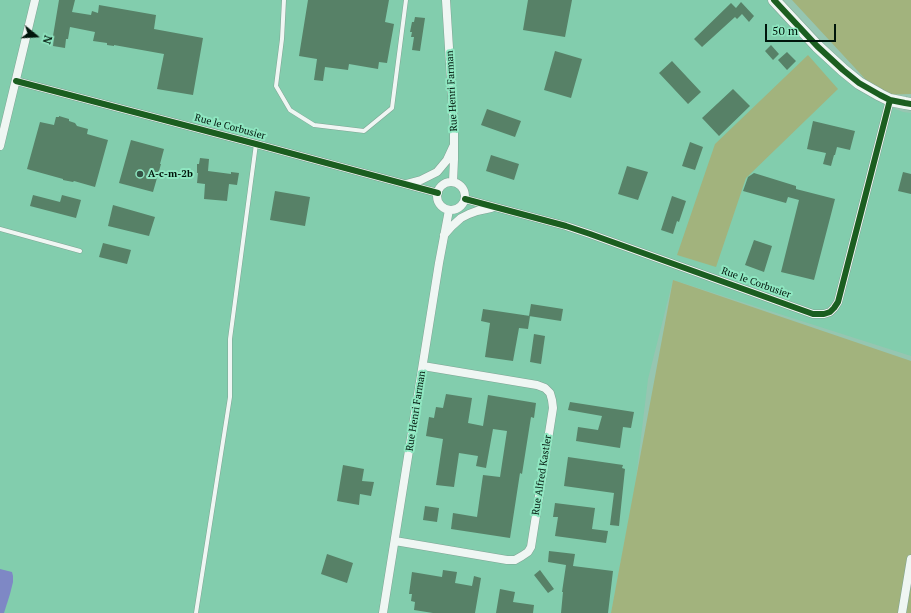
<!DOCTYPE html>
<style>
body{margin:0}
#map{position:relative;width:911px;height:613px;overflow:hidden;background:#96c6b1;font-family:"PT Serif",serif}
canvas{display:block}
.north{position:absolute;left:16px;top:16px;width:40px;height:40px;-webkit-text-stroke:3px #8fe7c1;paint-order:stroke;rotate:108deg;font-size:11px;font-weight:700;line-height:16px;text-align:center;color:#00150b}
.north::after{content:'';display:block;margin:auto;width:14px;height:18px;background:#00150b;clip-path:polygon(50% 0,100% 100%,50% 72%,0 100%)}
.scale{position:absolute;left:765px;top:24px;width:71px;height:18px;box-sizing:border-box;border:2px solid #00150b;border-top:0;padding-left:5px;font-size:12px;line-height:14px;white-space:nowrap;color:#00150b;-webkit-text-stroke:3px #8fe7c1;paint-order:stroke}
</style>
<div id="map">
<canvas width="911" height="613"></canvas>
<div class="north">N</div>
<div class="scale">50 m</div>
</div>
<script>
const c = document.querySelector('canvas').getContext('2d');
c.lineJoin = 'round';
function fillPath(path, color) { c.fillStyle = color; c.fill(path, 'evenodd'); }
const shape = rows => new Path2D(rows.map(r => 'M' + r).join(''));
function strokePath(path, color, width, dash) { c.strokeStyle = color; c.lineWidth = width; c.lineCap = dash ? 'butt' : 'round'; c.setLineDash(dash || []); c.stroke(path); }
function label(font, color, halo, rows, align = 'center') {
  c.font = font + ' "PT Serif",serif'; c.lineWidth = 4; c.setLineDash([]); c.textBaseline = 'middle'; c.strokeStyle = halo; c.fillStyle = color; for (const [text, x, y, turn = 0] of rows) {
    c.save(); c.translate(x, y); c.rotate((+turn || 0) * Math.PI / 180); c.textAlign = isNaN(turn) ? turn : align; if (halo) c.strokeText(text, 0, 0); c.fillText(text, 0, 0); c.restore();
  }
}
fillPath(shape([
 [0,0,768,0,817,46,881,103,903,112,911,113,911,356,673,280,648,379,635,487,611,613,0,613]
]), '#82cdad');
fillPath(shape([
 [792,0,911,0,911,94,880,95],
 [808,55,838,89,746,178,716,267,677,255,715,144],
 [673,280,911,361,911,613,611,613]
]), '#a2b37d');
fillPath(shape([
 [0,569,12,572,13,576,13,582,10,594,4,613,0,613]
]), '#7e88c5');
fillPath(shape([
 [59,0,75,0,72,12,91,15,92,11,98,13,99,5,156,15,154,29,203,38,193,95,157,89,164,54,114,45,114,46,107,45,107,43,93,41,95,32,70,27,68,39,66,39,65,48,53,46,54,37,53,36],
 [308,0,389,0,385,22,394,24,387,63,379,62,378,69,349,64,348,70,325,67,323,81,314,80,317,59,299,56],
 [528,0,572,0,565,37,523,30],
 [741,2,754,16,749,22,742,14,737,19,735,17,702,47,694,39,731,3,736,8],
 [415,17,425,18,420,51,412,50,414,37,411,37,412,32,410,32,412,22,414,22],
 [771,45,779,54,773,60,765,51],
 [555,51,582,59,571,98,544,90],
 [787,52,796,61,787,70,778,60],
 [672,61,701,92,688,104,659,73],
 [733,89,750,106,719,136,702,118],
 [487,109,521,121,515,137,481,125],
 [59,116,69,119,69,121,75,123,77,126,88,129,87,134,108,140,95,187,74,181,73,182,63,180,63,179,27,169,40,122,54,125,56,117,59,117],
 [813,121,855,131,850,150,837,147,835,155,834,155,831,166,823,164,826,153,807,149],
 [131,140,164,149,160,164,161,164,153,192,119,183],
 [690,142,703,147,695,170,682,166],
 [491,155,519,164,514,180,486,171],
 [200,158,209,159,208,171,231,174,231,172,239,173,237,185,229,184,227,201,204,199,205,184,197,183,198,173,197,173,197,164,199,164],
 [627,166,648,172,638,200,618,194],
 [903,172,911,174,911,194,898,191],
 [754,173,796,186,796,189,835,199,814,280,781,272,799,200,788,197,786,203,743,191,748,177],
 [275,191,310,197,305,226,270,220],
 [33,195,60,202,62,195,81,200,76,218,30,206],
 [672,196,686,201,679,222,677,221,673,234,661,230],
 [113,205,155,217,149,236,108,226],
 [754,240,772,246,764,272,745,265],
 [103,243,131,250,127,264,99,257],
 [531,304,563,309,561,321,529,316],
 [483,309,530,316,528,329,519,328,513,361,485,357,490,323,481,321],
 [534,334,545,336,541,364,530,362],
 [446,394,472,398,468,423,483,426,488,395,536,403,534,418,531,417,522,474,520,473,510,538,451,529,453,513,477,517,483,475,500,477,507,431,493,429,486,468,476,466,478,456,459,453,454,487,436,485,443,439,426,436,429,417,434,418,436,407,443,408],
 [570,402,634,412,631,428,623,427,620,448,576,441,578,427,598,430,602,416,568,410],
 [568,457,623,465,622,468,625,469,619,526,610,525,614,493,564,486],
 [343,465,364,469,362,481,374,482,371,496,360,494,359,505,337,501],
 [555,503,595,508,592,529,608,531,606,543,555,536,558,517,553,517],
 [425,506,439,508,437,522,423,520],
 [549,551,575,554,573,566,613,571,608,613,561,613,563,592,562,592,566,565,548,562],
 [327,554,353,563,347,583,321,574],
 [443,570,457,572,455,583,472,586,474,576,481,578,475,613,433,613,414,610,415,602,411,601,412,594,409,594,412,572,442,577],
 [540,570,554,589,548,593,534,575],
 [500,589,515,592,513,602,534,605,533,613,496,613]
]), '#578167');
const lane = shape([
 [284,0,282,39,276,86,290,110,314,125,364,131,392,108,406,0],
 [0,229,80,251],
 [196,613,230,397,230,339,256,144]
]);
const street = shape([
 [446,0,454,128,454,159,453,182],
 [16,81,256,144,438,193],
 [0,146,35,0],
 '437 196a14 14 0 1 1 28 0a14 14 0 1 1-28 0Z',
 [406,184,421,180,437,172,447,160,453,147],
 [465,199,566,226,590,234,813,314,824,314,830,312,834,308,838,302,890,100],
 [444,235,451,227,461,218,469,214,477,211,491,208],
 [395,541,507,560,515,560,522,556,528,552,531,547,553,408,552,400,550,393,545,388,537,385,423,366],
 [383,613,439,263,449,210],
 [902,613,911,559]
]);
const secondary = shape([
 [774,0,817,46,843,70,859,83,880,95,890,100,905,103,911,104]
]);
strokePath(lane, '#7fa494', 5);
strokePath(street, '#7fa494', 9);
strokePath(secondary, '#7fa494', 13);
strokePath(lane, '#eff6f3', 4);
strokePath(street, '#eff6f3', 8);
strokePath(secondary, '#eff6f3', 12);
strokePath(shape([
 [774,0,817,46,843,70,859,83,880,95,890,100,905,103,911,104],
 [16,81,256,144,438,193],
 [465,199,566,226,590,234,813,314,824,314,830,312,834,308,838,302,890,100]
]), '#1b5e20', 6);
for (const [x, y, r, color] of [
 [140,174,4,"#345345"]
]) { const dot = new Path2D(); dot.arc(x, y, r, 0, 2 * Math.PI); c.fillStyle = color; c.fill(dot); strokePath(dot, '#8fe7c1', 1.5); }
label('10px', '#00150b', '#8fe7c1', [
 ["Rue Henri Farman",452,91,-93],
 ["Rue le Corbusier",230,127,15],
 ["Rue le Corbusier",756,283,20],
 ["Rue Henri Farman",416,411,-81],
 ["Rue Alfred Kastler",542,475,-81]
]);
label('bold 10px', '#00150b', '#8fe7c1', [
 ["A-c-m-2b",148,174]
], 'left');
</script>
